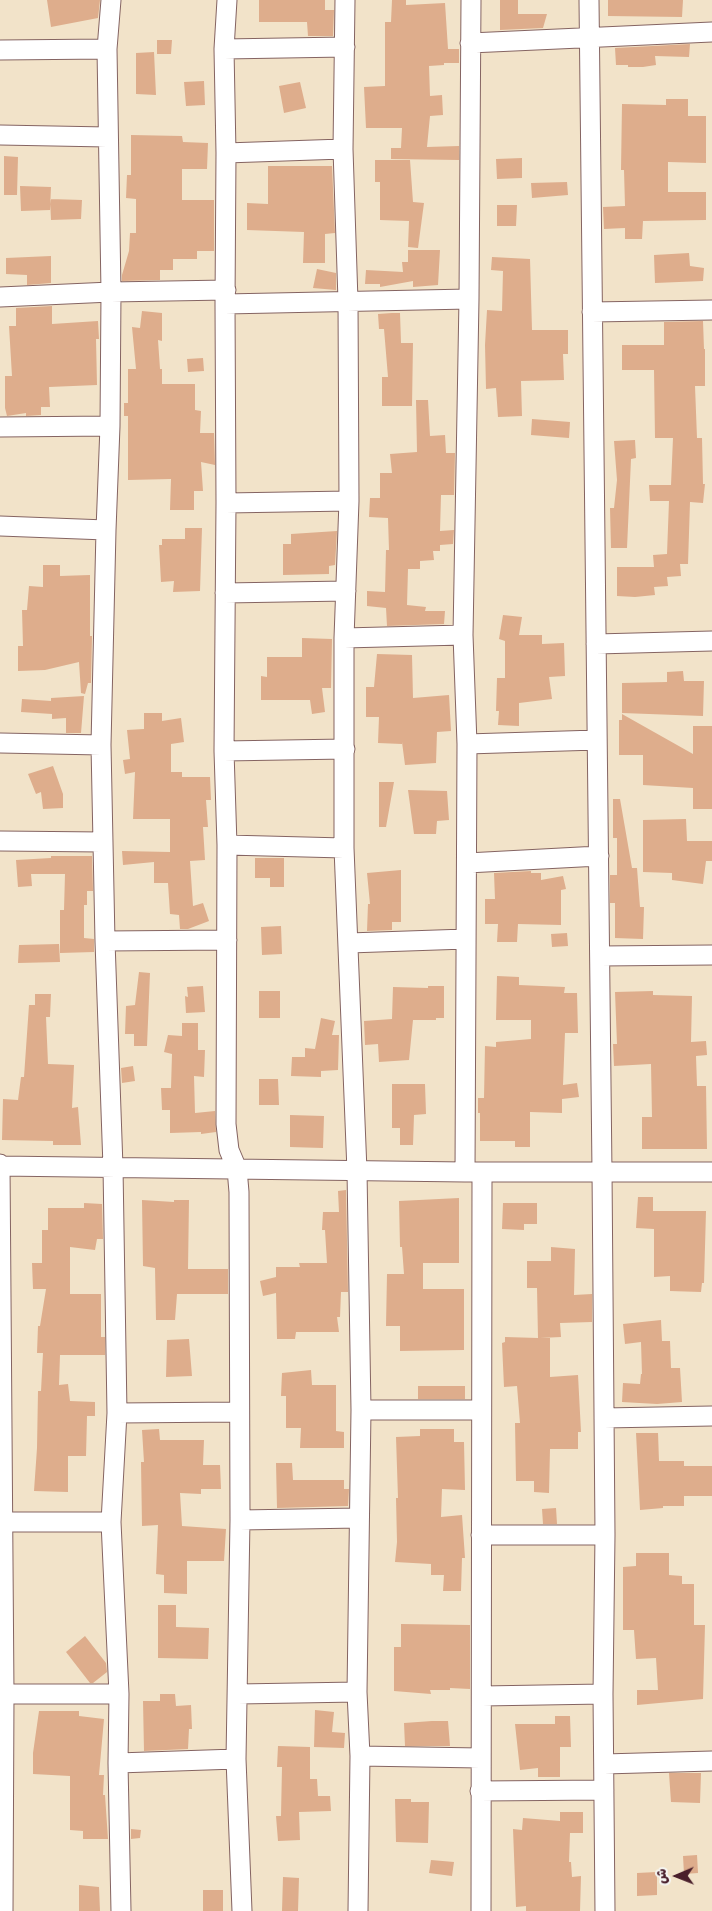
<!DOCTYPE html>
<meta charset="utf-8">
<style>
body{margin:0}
#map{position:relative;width:712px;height:1911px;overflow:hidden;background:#f2e3c9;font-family:Mynerve,"Playpen Sans Arabic",sans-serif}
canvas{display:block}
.north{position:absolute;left:652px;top:1851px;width:50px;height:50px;-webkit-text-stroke:4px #f6f6f2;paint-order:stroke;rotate:269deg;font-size:14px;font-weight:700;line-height:20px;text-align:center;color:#4a1f2b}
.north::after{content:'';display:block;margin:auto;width:18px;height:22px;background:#4a1f2b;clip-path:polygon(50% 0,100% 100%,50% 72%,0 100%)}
</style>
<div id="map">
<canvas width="712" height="1911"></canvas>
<div class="north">ش</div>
</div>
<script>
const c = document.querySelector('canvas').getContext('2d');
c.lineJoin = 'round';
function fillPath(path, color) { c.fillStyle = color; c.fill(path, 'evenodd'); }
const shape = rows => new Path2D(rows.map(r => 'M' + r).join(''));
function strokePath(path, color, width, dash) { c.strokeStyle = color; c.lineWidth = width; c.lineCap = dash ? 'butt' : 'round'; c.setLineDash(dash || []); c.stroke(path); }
fillPath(shape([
 [47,0,100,0,98,18,51,27],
 [259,0,325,0,325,10,334,10,333,36,308,36,307,22,259,22],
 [392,0,406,0,406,5,445,3,448,49,459,49,459,63,444,63,444,65,429,66,430,96,442,95,443,115,430,116,427,147,459,146,459,160,391,159,391,148,401,148,402,128,366,128,364,87,385,86,385,22,391,22],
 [500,0,518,0,518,14,547,14,543,28,500,30],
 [608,0,683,0,682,17,608,16],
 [157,40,172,40,171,54,157,54],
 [690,44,689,57,655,56,656,65,643,67,628,67,628,65,616,65,615,48],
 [154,52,156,95,136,94,136,53],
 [204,81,205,105,186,106,184,82],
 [300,82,306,108,284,113,279,86],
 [666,99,688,99,688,116,706,116,706,163,668,162,668,192,706,192,706,220,643,221,642,239,625,239,625,228,604,229,603,207,625,206,624,170,621,170,622,104,666,105],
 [131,135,182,136,183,142,208,143,207,169,182,169,182,200,214,200,214,251,197,251,197,259,173,259,173,270,160,270,160,280,122,281,122,275,129,251,130,233,136,233,136,199,126,198,127,175,131,175],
 [4,156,18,157,17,195,4,195],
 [522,158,522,178,497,179,496,159],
 [375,160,410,160,413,202,424,203,418,248,408,247,409,221,380,220,380,182,375,182],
 [268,166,332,166,335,233,325,234,325,263,303,263,304,232,247,230,247,203,268,204],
 [567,182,568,195,532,198,531,183],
 [20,186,51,187,50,210,21,211],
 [50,199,82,200,81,219,51,220],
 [497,205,517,205,516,226,497,226],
 [408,250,440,250,438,285,413,287,413,281,380,287,380,284,365,284,366,270,403,272,402,262,408,262],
 [689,253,690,266,704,268,703,281,655,283,654,255],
 [51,256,51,283,27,285,27,275,6,274,6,258],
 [492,257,530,259,532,330,568,330,568,354,563,354,564,380,521,381,522,416,498,417,496,388,486,389,485,345,487,310,502,311,503,271,491,270],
 [317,269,336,273,336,290,313,288],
 [52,306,52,324,98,321,99,339,96,339,97,385,49,387,50,407,41,407,41,415,26,416,26,413,7,416,5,408,5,376,12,376,9,326,16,326,16,308],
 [142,311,162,313,162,341,158,340,160,369,162,369,162,384,195,384,195,410,201,411,200,433,214,433,215,465,201,462,203,491,194,491,194,510,170,510,171,479,128,480,128,416,124,416,124,403,128,403,128,369,136,369,132,327,140,328],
 [392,313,400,313,401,343,413,343,412,406,382,406,382,377,388,377,384,329,379,329,378,314],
 [703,321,704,349,705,349,705,386,695,386,697,438,702,438,703,484,705,484,703,503,690,502,688,564,680,564,681,576,667,577,668,586,654,587,655,595,635,597,617,596,617,567,654,567,653,555,667,554,669,501,650,501,649,485,671,485,673,438,655,438,654,370,622,370,622,345,664,345,664,322],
 [203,358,204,371,188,372,187,359],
 [416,400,428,400,430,436,445,435,446,453,455,453,454,495,441,495,440,531,454,530,453,544,440,545,440,551,433,551,434,560,420,561,420,569,408,569,407,605,426,607,425,611,445,611,444,624,387,626,386,608,367,606,367,591,385,592,386,550,389,550,388,518,369,517,370,498,380,498,380,473,392,473,390,454,417,452],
 [532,419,570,422,569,438,531,435],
 [635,440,636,458,631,459,627,548,611,548,610,508,614,508,617,480,614,441],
 [185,528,202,528,200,591,173,592,174,581,161,582,159,545,162,545,162,539,185,539],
 [337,531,335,565,329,566,329,574,283,575,283,544,291,544,291,534],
 [43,565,60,565,60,576,90,575,90,636,92,636,91,683,88,683,85,694,81,693,79,662,45,670,18,671,18,646,23,646,22,610,27,610,29,586,43,587],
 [503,615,522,617,519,635,542,635,542,644,564,643,565,676,549,677,552,699,519,703,519,726,498,725,499,711,496,711,497,678,505,678,505,641,499,639],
 [302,638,332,639,331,688,322,688,325,712,312,714,310,700,261,700,261,676,267,677,267,657,302,657],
 [377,654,412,655,413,698,449,695,451,731,437,732,436,763,405,765,402,742,402,744,378,743,379,717,366,717,366,687,374,687],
 [683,671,684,681,704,681,703,716,622,713,622,683,667,682,667,672],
 [84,696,81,733,66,733,66,718,52,719,52,714,21,712,22,699,51,701,51,698],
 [144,713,162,713,162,721,181,718,184,742,171,744,171,772,182,772,182,777,210,777,211,800,206,800,208,827,203,827,205,860,190,861,193,906,203,903,209,921,188,929,180,929,179,915,170,914,168,883,154,883,154,862,123,865,122,851,170,852,170,819,133,819,135,772,125,774,123,760,130,759,127,730,144,729],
 [622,714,693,754,693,726,712,726,712,809,693,809,693,788,643,785,643,755,619,755,619,720,622,720],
 [53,766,63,794,63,808,43,809,41,792,36,794,28,774],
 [379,782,394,782,386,827,379,827],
 [408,790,447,791,449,820,437,821,436,834,414,834],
 [613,799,620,799,632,868,637,868,640,907,644,907,643,939,615,938,615,903,610,903,610,875,617,875,617,838,613,838],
 [686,819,687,841,712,841,712,861,706,861,703,884,672,880,672,873,643,872,643,820],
 [51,856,92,856,93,891,87,891,87,905,84,905,84,938,94,939,94,952,60,953,60,910,64,910,65,874,31,874,32,886,18,887,16,860,51,858],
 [255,858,284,858,284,887,270,887,270,878,255,878],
 [401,870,401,922,392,922,392,930,367,931,368,904,370,904,367,873],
 [531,871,531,873,541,873,541,880,563,876,566,889,561,890,561,925,518,924,517,942,497,942,498,924,485,924,485,899,495,899,494,873],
 [281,926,282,954,262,955,261,927],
 [567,933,568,946,552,947,551,934],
 [59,944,60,962,18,963,19,945],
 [139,972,150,973,147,1046,134,1046,134,1034,125,1034,126,1006,135,1005],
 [497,976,519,977,519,985,565,987,564,993,577,993,578,1033,565,1033,563,1085,577,1083,579,1097,562,1099,562,1113,530,1112,530,1147,515,1147,515,1141,480,1141,480,1113,478,1113,478,1098,484,1098,485,1046,496,1047,496,1042,531,1039,531,1020,496,1020],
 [203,986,205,1012,186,1013,185,996,188,997,187,987],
 [428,986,444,986,444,1018,436,1018,436,1020,413,1020,409,1060,379,1062,378,1044,365,1045,364,1021,392,1019,393,987,428,988],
 [259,991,280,991,280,1018,259,1018],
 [653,991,653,995,692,996,691,1042,706,1041,707,1055,696,1056,697,1086,706,1086,707,1149,642,1149,642,1117,652,1117,651,1064,614,1066,613,1044,617,1044,615,992],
 [35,994,51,994,50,1017,46,1017,48,1064,74,1065,72,1108,78,1107,81,1145,53,1145,53,1141,2,1140,3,1099,18,1100,21,1077,24,1077,29,1005,35,1005],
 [321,1018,335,1021,332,1035,339,1035,338,1070,321,1071,321,1077,291,1076,292,1057,305,1057,305,1048,315,1049],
 [182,1023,198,1023,198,1050,205,1050,204,1077,194,1076,195,1113,215,1111,216,1132,201,1134,201,1132,170,1133,170,1110,162,1110,161,1088,171,1088,172,1054,164,1052,168,1035,182,1036],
 [133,1066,135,1081,122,1083,121,1068],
 [259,1079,278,1079,279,1105,259,1105],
 [392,1084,425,1084,426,1114,414,1115,413,1145,400,1145,400,1128,392,1128],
 [290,1115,324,1116,323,1148,290,1147],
 [346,1190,348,1292,341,1292,340,1317,337,1317,339,1332,296,1332,295,1339,277,1339,276,1293,263,1296,260,1281,276,1277,276,1267,300,1267,299,1263,327,1263,325,1230,322,1230,323,1212,339,1212,338,1191],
 [638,1197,653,1197,653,1211,706,1211,704,1283,702,1283,701,1292,670,1291,670,1276,654,1277,654,1229,636,1228],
 [459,1198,459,1263,423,1263,423,1289,464,1289,464,1350,400,1351,400,1326,386,1326,387,1274,404,1274,402,1247,400,1247,399,1201],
 [142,1200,174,1202,174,1200,189,1200,188,1269,228,1269,228,1294,177,1294,175,1320,156,1320,155,1268,143,1266],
 [84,1203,102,1204,103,1239,97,1239,95,1250,70,1247,70,1294,101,1294,101,1337,105,1337,105,1355,60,1355,59,1385,68,1384,70,1401,95,1402,95,1416,87,1416,86,1456,68,1456,68,1492,34,1491,37,1448,38,1391,41,1391,43,1353,37,1353,38,1326,40,1326,46,1289,33,1289,32,1263,42,1263,42,1230,48,1230,48,1208,84,1208],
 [503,1203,537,1203,537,1224,524,1224,524,1230,502,1229],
 [551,1247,575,1249,574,1295,592,1294,592,1322,560,1323,561,1337,540,1338,550,1338,550,1377,578,1375,581,1432,578,1432,578,1449,550,1449,549,1493,534,1492,534,1481,516,1481,515,1423,520,1423,517,1386,504,1387,502,1343,505,1342,505,1337,538,1338,537,1288,527,1288,527,1261,551,1261],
 [661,1320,662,1341,670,1341,671,1368,680,1368,682,1402,657,1404,622,1402,623,1383,640,1384,641,1374,642,1374,641,1342,625,1344,623,1324],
 [189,1339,192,1376,166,1377,167,1340],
 [311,1370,312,1385,336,1385,336,1431,344,1432,344,1448,300,1448,301,1428,286,1428,286,1396,281,1396,282,1373],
 [418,1386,465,1386,465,1399,418,1399],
 [159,1429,160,1440,204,1440,203,1465,220,1465,221,1489,201,1489,201,1494,180,1493,182,1526,226,1529,224,1561,187,1561,187,1594,164,1593,164,1575,156,1574,158,1525,142,1526,141,1462,144,1462,142,1430],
 [420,1429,454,1429,454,1442,464,1442,465,1490,442,1489,441,1517,462,1515,465,1558,462,1558,461,1591,443,1591,444,1575,431,1575,431,1564,395,1562,397,1542,396,1498,398,1498,396,1437,420,1436],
 [636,1433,658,1433,659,1461,684,1461,684,1466,712,1466,712,1496,684,1496,684,1506,663,1506,663,1508,640,1510],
 [276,1463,292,1463,293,1480,344,1480,344,1489,349,1489,348,1506,277,1508],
 [556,1508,557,1524,543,1524,542,1509],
 [636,1553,669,1553,669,1575,682,1576,682,1584,694,1584,694,1625,705,1625,703,1699,637,1705,637,1690,658,1690,656,1658,636,1659,634,1630,623,1630,623,1567,636,1566],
 [158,1605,176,1605,176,1627,209,1628,208,1659,158,1658],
 [401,1624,470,1625,470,1689,450,1688,450,1690,430,1690,431,1694,394,1691,394,1647,401,1647],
 [85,1636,106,1663,107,1672,93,1683,90,1683,66,1652],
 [160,1694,175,1694,176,1706,191,1705,192,1729,189,1729,188,1749,144,1751,143,1701,160,1701],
 [315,1710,334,1712,332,1732,345,1733,344,1748,314,1747],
 [39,1711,79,1711,79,1716,104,1719,99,1775,104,1775,103,1795,105,1795,108,1839,83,1839,83,1831,70,1830,70,1776,33,1774,33,1753],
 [555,1716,570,1716,571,1747,560,1747,560,1777,538,1777,538,1768,520,1770,515,1724,555,1724],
 [432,1721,448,1721,450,1746,405,1746,404,1723],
 [278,1746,310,1747,310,1779,317,1779,318,1796,330,1796,331,1811,299,1812,300,1840,278,1841,276,1816,281,1816,282,1767,277,1767],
 [669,1773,701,1773,700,1803,671,1802],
 [395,1799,411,1799,411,1802,429,1802,428,1843,396,1842],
 [560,1812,583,1812,583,1833,570,1833,569,1862,571,1862,572,1877,581,1876,580,1911,526,1911,526,1906,516,1907,513,1829,522,1830,523,1818,560,1821],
 [131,1829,141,1830,140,1838,131,1839],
 [697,1855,698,1873,684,1874,683,1856],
 [431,1860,454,1862,452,1876,429,1873],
 [657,1872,657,1895,637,1896,637,1873],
 [283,1877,299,1878,298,1911,282,1911],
 [79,1885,99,1887,100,1911,79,1911],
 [203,1890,223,1890,223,1911,203,1911]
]), '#dead8c');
const minor = shape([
 [111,0,107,49,111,292,110,426,106,530,101,745,105,941,113,1167,117,1413,111,1522,119,1694,118,1763,121,1911],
 [227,0,224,49,226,153,225,304,226,503,224,751,227,845,226,1124,229,1150,237,1169,239,1192,240,1520,236,1759,242,1911],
 [345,0,343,149,348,301,349,501,344,638,344,848,357,1171,361,1410,357,1692,360,1756,358,1911],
 [589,0,602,1171,605,1535,603,1694,605,1911],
 [470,43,712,32],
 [224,49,345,47],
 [0,50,107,49],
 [0,135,107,137],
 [226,153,343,149],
 [0,297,111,292,226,290],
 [225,304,469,299],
 [592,312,712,310],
 [0,427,110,426],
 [226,503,349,501],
 [0,526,106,530],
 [225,593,346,591],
 [344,638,463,635],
 [596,644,712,641],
 [0,743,101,745],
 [467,744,597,740],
 [224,751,345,749],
 [0,841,102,842],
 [227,845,344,848],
 [467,863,599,856],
 [105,941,227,940],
 [349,943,466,939],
 [600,956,712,955],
 [0,1164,4,1694,3,1911],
 [0,1166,465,1172,712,1172],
 [465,1172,467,744,463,635,469,299,471,0],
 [361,1410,481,1410],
 [117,1413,239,1412],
 [604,1418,712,1416],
 [240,1520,359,1518],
 [2,1522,111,1522],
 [481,1535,605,1535],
 [4,1694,119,1694],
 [238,1694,357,1692],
 [482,1696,603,1694],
 [360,1756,480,1758],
 [118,1763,236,1759],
 [604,1764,712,1761],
 [480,1791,604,1790],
 [481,1911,482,1172]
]);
strokePath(minor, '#856462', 21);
strokePath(minor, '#fff', 19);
</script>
